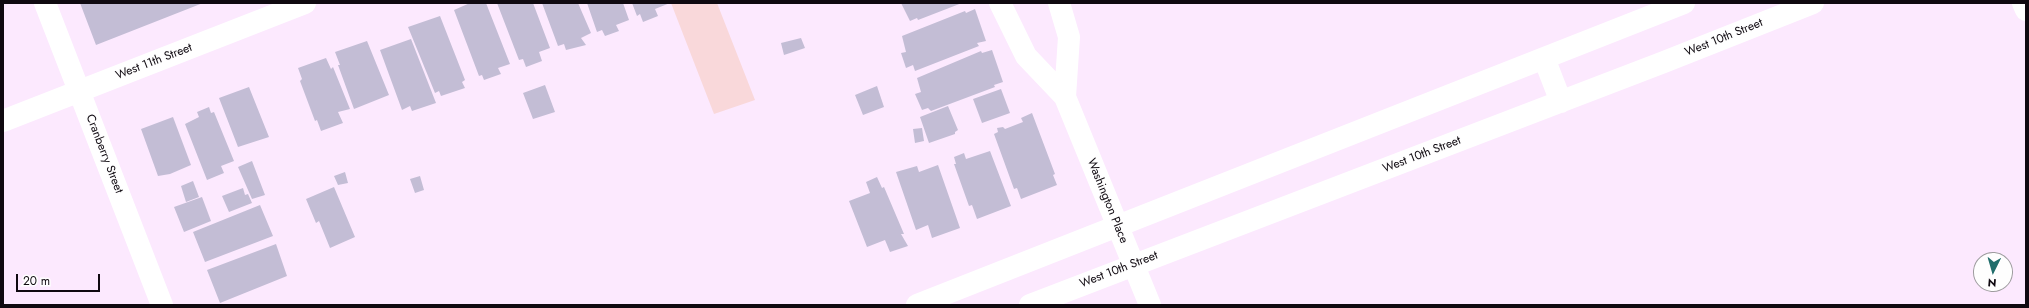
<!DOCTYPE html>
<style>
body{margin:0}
#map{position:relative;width:2029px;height:308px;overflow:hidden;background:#fce9fe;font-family:Jost,sans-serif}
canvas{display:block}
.frame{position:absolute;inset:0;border:4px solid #0f0910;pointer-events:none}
.north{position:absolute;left:1973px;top:252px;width:40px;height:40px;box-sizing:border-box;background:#fefefe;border:1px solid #9e9c9f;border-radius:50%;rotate:185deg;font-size:11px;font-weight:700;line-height:16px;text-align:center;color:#0f0910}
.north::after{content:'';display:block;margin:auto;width:14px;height:18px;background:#216d6b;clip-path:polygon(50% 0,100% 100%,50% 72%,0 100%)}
.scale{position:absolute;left:16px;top:274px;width:84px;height:18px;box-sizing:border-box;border:2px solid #0f0910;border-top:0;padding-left:5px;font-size:12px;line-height:14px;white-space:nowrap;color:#0f0910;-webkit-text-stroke:3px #fefefe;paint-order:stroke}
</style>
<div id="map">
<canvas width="2029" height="308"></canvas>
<div class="frame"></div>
<div class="north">N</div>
<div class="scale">20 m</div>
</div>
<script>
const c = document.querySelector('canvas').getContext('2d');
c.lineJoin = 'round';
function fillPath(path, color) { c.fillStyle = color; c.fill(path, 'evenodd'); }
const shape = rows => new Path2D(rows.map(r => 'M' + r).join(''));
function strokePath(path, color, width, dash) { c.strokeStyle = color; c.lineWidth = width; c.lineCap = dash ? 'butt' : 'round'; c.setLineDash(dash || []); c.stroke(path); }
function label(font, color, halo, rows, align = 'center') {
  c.font = font + ' Jost,sans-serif'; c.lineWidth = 3; c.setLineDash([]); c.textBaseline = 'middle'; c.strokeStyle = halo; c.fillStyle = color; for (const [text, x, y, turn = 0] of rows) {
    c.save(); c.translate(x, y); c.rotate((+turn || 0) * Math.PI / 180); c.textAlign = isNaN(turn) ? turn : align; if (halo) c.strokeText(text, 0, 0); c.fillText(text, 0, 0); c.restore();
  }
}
fillPath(shape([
 [671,3,717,3,755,100,714,114]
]), '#f9d8da');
fillPath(shape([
 [80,3,203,3,96,45],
 [470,3,486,3,510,64,498,68,501,74,484,80,482,75,479,76,454,10],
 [497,3,533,3,550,48,539,52,542,61,526,67,523,59,519,60],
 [542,3,578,3,591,33,581,38,586,45,566,50,564,44,558,46],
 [587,3,623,3,629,20,616,25,619,31,605,36,602,30,597,32],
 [632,3,670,3,655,9,658,16,643,22,640,14,637,16],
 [901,3,962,3,918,20,917,18,910,21],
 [975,9,986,41,977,43,979,46,915,71,913,65,906,68,901,53,906,52,902,36,965,11,966,13],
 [440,16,465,80,462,82,465,88,441,96,439,91,435,93,408,27],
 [801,38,805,48,784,55,781,43],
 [411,39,436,103,412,111,410,106,402,110,380,50],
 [367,41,389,95,354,109,338,65,340,65,335,52],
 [992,50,1003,82,994,85,995,87,931,111,928,108,922,110,915,94,921,92,917,78,981,51,982,53],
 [326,58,331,69,333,67,350,109,338,112,343,123,321,131,317,120,315,121,300,81,302,79,298,68],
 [545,85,555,112,533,119,523,93],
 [877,86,884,107,863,115,855,95],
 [249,87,269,137,238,147,219,98],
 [1001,89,1010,113,982,123,973,99],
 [948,106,958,130,955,132,955,134,929,143,920,117],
 [209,107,211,113,214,112,234,161,221,166,224,173,207,180,185,124,199,117,197,112],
 [1032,113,1055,174,1053,175,1057,185,1021,199,1017,188,1014,189,994,134,998,132,997,128,1003,127,1005,129,1023,122,1021,118],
 [173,117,191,165,170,174,158,176,141,129],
 [922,128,924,141,915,143,913,129],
 [990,151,1011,206,977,219,972,205,969,206,954,164,956,164,954,157,964,153,966,159],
 [252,161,265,195,252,199,238,167],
 [938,165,960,228,932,238,928,225,916,230,896,172,917,166,919,172],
 [345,172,348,183,338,185,334,176],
 [420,176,424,190,415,193,410,179],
 [877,177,882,188,884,187,904,234,901,234,908,246,890,252,885,240,867,247,849,201,870,193,866,182],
 [193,181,199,197,186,202,181,186],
 [334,187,355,237,330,248,319,221,316,223,306,199],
 [243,188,245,195,248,194,252,203,229,212,222,196],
 [202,197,211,221,184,232,174,207],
 [260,205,273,236,205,262,193,232],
 [276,244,287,276,220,303,207,270]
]), '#c3bdd5');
strokePath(shape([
 [45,3,162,305],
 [1000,3,1026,56,1065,97,1150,305],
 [1059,3,1069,37,1065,97],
 [2023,3,2026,10],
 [1544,58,1561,102],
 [3,121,305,3],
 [917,305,1684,3],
 [1030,305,1664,62,1813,3]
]), '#fff', 22);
label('12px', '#0f0910', '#fefefe', [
 ["West 10th Street",1724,38,-22],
 ["West 11th Street",154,62,-21],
 ["Cranberry Street",104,154,69],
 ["West 10th Street",1422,155,-21],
 ["Washington Place",1107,201,68],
 ["West 10th Street",1119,270,-21]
]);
</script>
